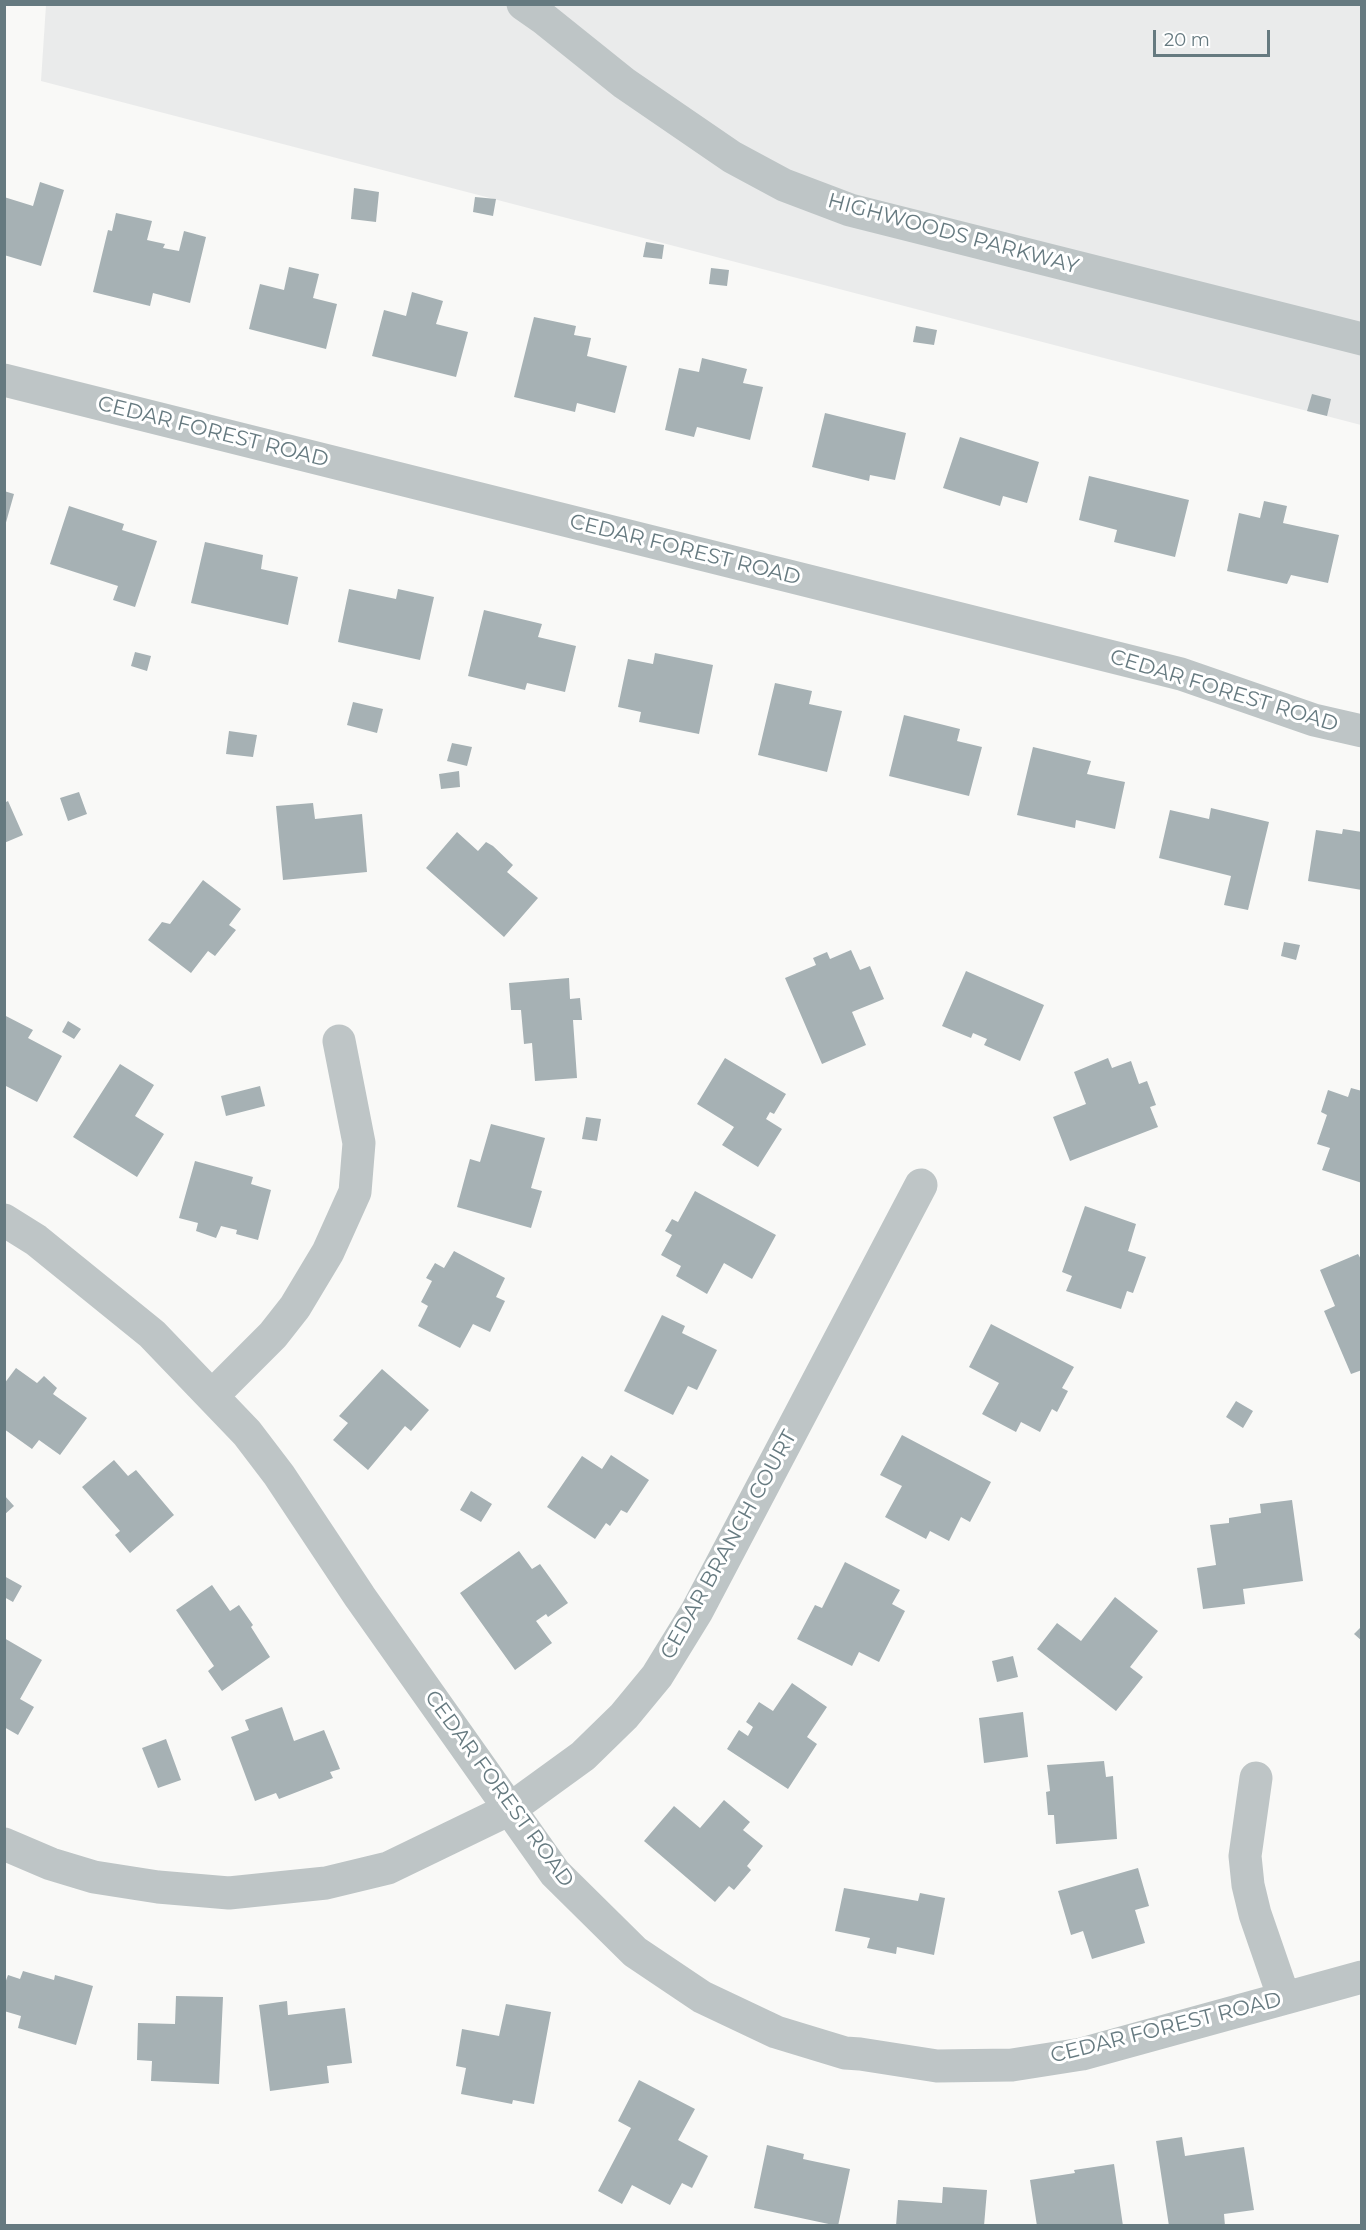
<!DOCTYPE html>
<style>
body{margin:0}
#map{position:relative;width:1366px;height:2230px;overflow:hidden;background:#f9f9f7;font-family:Montserrat,sans-serif}
canvas{display:block}
.frame{position:absolute;inset:0;border:6px solid #667a80;pointer-events:none}
.scale{position:absolute;left:1153px;top:30px;width:117px;height:27px;box-sizing:border-box;border:3px solid #667a80;border-top:0;padding-left:8px;font-size:18px;line-height:21px;white-space:nowrap;color:#667a80;-webkit-text-stroke:4px #fff;paint-order:stroke}
</style>
<div id="map">
<canvas width="1366" height="2230"></canvas>
<div class="frame"></div>
<div class="scale">20 m</div>
</div>
<script>
const c = document.querySelector('canvas').getContext('2d');
c.lineJoin = 'round';
function fillPath(path, color) { c.fillStyle = color; c.fill(path, 'evenodd'); }
const shape = rows => new Path2D(rows.map(r => 'M' + r).join(''));
function strokePath(path, color, width, dash) { c.strokeStyle = color; c.lineWidth = width; c.lineCap = dash ? 'butt' : 'round'; c.setLineDash(dash || []); c.stroke(path); }
function label(font, color, halo, rows, align = 'center') {
  c.font = font + ' Montserrat,sans-serif'; c.lineWidth = 6; c.setLineDash([]); c.textBaseline = 'middle'; c.strokeStyle = halo; c.fillStyle = color; for (const [text, x, y, turn = 0] of rows) {
    c.save(); c.translate(x, y); c.rotate((+turn || 0) * Math.PI / 180); c.textAlign = isNaN(turn) ? turn : align; if (halo) c.strokeText(text, 0, 0); c.fillText(text, 0, 0); c.restore();
  }
}
fillPath(shape([
 [46,5,1361,5,1361,425,41,81]
]), '#eaebeb');
fillPath(shape([
 [40,182,64,190,41,266,4,255,4,197,33,206],
 [354,188,379,192,376,222,351,219],
 [475,197,496,199,493,216,473,212],
 [116,213,152,221,147,240,165,244,163,248,179,251,184,231,206,237,190,303,153,293,150,306,93,292,108,230,112,231],
 [646,242,664,245,662,259,643,257],
 [289,267,319,274,313,298,337,304,326,349,249,329,260,284,284,290],
 [711,268,729,270,727,286,709,284],
 [412,292,443,301,436,324,468,332,456,377,372,356,384,310,406,316],
 [534,317,576,326,574,335,591,338,587,356,627,366,615,413,577,403,575,412,514,397],
 [916,326,937,330,934,345,913,342],
 [702,358,747,369,743,383,763,387,750,440,697,427,694,437,665,430,679,368,699,372],
 [1312,394,1331,399,1327,416,1307,411],
 [825,413,906,433,895,480,870,475,869,481,812,467],
 [960,437,1039,462,1027,503,1003,496,1000,506,943,488],
 [1089,476,1189,500,1175,557,1114,542,1117,530,1079,520],
 [4,491,14,494,5,526,4,526],
 [1264,501,1287,506,1283,523,1339,535,1328,583,1291,575,1287,584,1227,571,1239,513,1260,518],
 [69,506,124,524,122,530,157,541,135,607,113,600,118,586,50,564],
 [205,542,263,555,261,569,298,577,288,625,191,603],
 [349,589,396,599,398,589,434,597,420,660,338,642],
 [484,610,542,624,538,637,576,646,565,692,527,683,525,690,468,676],
 [135,652,151,656,147,671,131,666],
 [655,653,713,665,699,734,639,722,641,712,618,707,628,659,653,664],
 [775,683,812,691,809,704,842,711,827,772,758,755],
 [353,702,383,709,377,733,347,725],
 [904,715,960,729,957,741,982,747,969,796,889,776],
 [229,731,257,735,253,757,226,754],
 [452,743,472,747,467,766,447,761],
 [1033,747,1091,761,1087,774,1125,782,1115,829,1076,820,1075,828,1017,815],
 [459,771,460,787,441,789,439,774],
 [79,792,87,814,68,821,60,798],
 [8,801,23,835,4,843,4,803],
 [313,803,315,819,362,814,367,872,283,880,276,806],
 [1211,808,1269,822,1248,910,1224,905,1231,876,1159,858,1170,810,1209,819],
 [1343,829,1362,832,1362,890,1308,881,1316,830,1342,834],
 [457,832,478,851,486,842,493,846,513,865,507,872,538,898,504,937,426,868],
 [203,880,241,909,229,925,236,930,215,956,208,951,191,973,148,940,162,922,170,924],
 [1284,942,1300,945,1296,960,1281,956],
 [851,950,860,970,870,966,884,999,852,1012,866,1045,822,1064,785,978,816,965,813,958,827,952,830,959],
 [966,971,1044,1005,1020,1061,984,1045,987,1039,973,1033,971,1038,942,1026],
 [569,978,570,999,580,998,582,1020,573,1020,577,1078,535,1081,532,1043,524,1044,521,1010,511,1010,509,983],
 [4,1015,33,1030,28,1038,62,1056,37,1102,4,1085],
 [68,1021,81,1029,74,1039,62,1032],
 [725,1058,786,1094,774,1114,770,1112,766,1119,782,1129,758,1167,722,1145,734,1127,697,1104],
 [1108,1058,1112,1068,1131,1061,1139,1084,1147,1081,1156,1105,1150,1107,1158,1127,1070,1161,1053,1117,1086,1104,1074,1072],
 [120,1064,154,1085,135,1116,164,1134,137,1177,73,1137],
 [260,1086,265,1106,226,1116,221,1096],
 [1351,1088,1362,1091,1362,1183,1322,1170,1330,1148,1317,1144,1327,1115,1321,1112,1328,1090,1348,1097],
 [586,1117,601,1119,597,1141,582,1139],
 [491,1124,545,1138,531,1188,542,1191,531,1228,457,1207,470,1159,480,1162],
 [195,1161,253,1177,251,1184,271,1190,258,1240,236,1234,237,1230,221,1226,216,1238,196,1231,198,1223,179,1218],
 [695,1191,776,1235,752,1279,724,1263,707,1294,676,1276,681,1266,661,1255,672,1235,665,1231,672,1219,678,1222],
 [1085,1206,1136,1224,1128,1251,1146,1257,1133,1293,1127,1291,1121,1309,1066,1291,1072,1276,1062,1272],
 [454,1251,505,1278,496,1297,505,1301,490,1332,473,1324,460,1348,418,1326,428,1306,421,1302,432,1281,426,1278,435,1263,444,1268],
 [1358,1254,1362,1261,1362,1370,1351,1374,1324,1311,1335,1306,1320,1270],
 [662,1315,685,1326,682,1333,717,1350,697,1390,688,1386,673,1415,624,1391],
 [991,1324,1074,1367,1062,1388,1068,1391,1057,1412,1052,1409,1040,1432,1021,1422,1016,1432,982,1414,999,1383,969,1367],
 [16,1368,37,1383,44,1376,57,1388,53,1394,87,1418,60,1455,39,1440,32,1449,4,1429,4,1384],
 [382,1369,429,1410,411,1431,405,1426,368,1470,333,1440,348,1423,339,1416],
 [1236,1401,1253,1411,1243,1428,1226,1417],
 [902,1435,991,1482,970,1522,961,1517,949,1541,930,1531,926,1539,885,1517,902,1486,880,1475],
 [611,1455,649,1480,627,1513,621,1510,610,1526,606,1523,595,1539,547,1507,582,1456,602,1469],
 [114,1460,128,1476,136,1470,174,1515,130,1553,115,1535,120,1531,82,1487],
 [471,1491,492,1504,481,1522,460,1510],
 [4,1495,14,1506,4,1515],
 [1292,1500,1303,1581,1243,1589,1245,1604,1203,1609,1197,1568,1216,1565,1210,1525,1229,1523,1229,1518,1261,1513,1260,1504],
 [519,1551,532,1569,540,1564,568,1603,548,1617,546,1614,536,1621,552,1643,515,1670,460,1593],
 [845,1562,900,1590,892,1604,905,1611,879,1662,859,1652,852,1666,797,1639,815,1605,822,1608],
 [4,1576,22,1586,13,1602,4,1597],
 [212,1585,230,1611,239,1605,253,1625,251,1627,270,1657,222,1691,208,1671,214,1666,176,1610],
 [1115,1597,1158,1631,1130,1667,1143,1677,1116,1711,1037,1649,1057,1623,1081,1641],
 [1362,1626,1362,1641,1354,1634],
 [4,1638,42,1660,20,1699,34,1707,18,1735,4,1727],
 [1013,1656,1018,1677,997,1682,992,1661],
 [792,1683,827,1707,807,1737,817,1744,788,1789,727,1749,739,1730,748,1736,753,1727,746,1722,759,1702,773,1711],
 [282,1707,294,1741,324,1730,340,1769,330,1772,333,1778,279,1799,276,1793,255,1801,231,1737,249,1730,245,1720],
 [1023,1712,1028,1757,984,1763,979,1718],
 [166,1739,181,1780,158,1788,142,1748],
 [1104,1761,1106,1777,1113,1776,1117,1839,1056,1844,1054,1815,1048,1815,1046,1792,1050,1791,1047,1765],
 [724,1800,750,1822,743,1830,763,1846,747,1866,751,1870,734,1890,729,1886,715,1902,644,1841,674,1806,700,1828],
 [1138,1868,1149,1906,1135,1910,1145,1943,1092,1959,1083,1931,1071,1935,1058,1891],
 [844,1888,918,1901,920,1893,945,1898,934,1955,897,1947,896,1954,867,1948,870,1938,835,1931],
 [23,1971,54,1980,55,1975,93,1986,76,2045,18,2028,21,2016,4,2011,4,1986,8,1975,20,1979],
 [176,1996,223,1997,219,2084,151,2081,152,2061,137,2060,138,2023,175,2024],
 [287,2001,288,2015,345,2008,352,2063,327,2066,329,2083,270,2091,259,2005],
 [506,2004,551,2012,534,2104,513,2100,512,2104,461,2094,466,2068,456,2066,462,2029,499,2036],
 [639,2080,695,2109,678,2140,708,2156,692,2188,682,2183,670,2205,632,2185,622,2204,598,2191,631,2128,618,2121],
 [1182,2137,1185,2156,1244,2147,1254,2210,1224,2214,1225,2226,1169,2226,1156,2141],
 [767,2145,804,2154,803,2159,850,2169,838,2226,754,2208],
 [1114,2164,1123,2226,1037,2226,1030,2180,1075,2173,1074,2170],
 [943,2187,987,2190,984,2226,896,2226,898,2200,942,2203]
]), '#a6b1b4');
strokePath(shape([
 [523,4,543,18,624,83,732,157,784,185,850,210,1362,339],
 [4,380,1181,674,1314,720,1362,731],
 [4,1220,36,1240,152,1334,247,1433,279,1475,360,1597,555,1873,635,1952,702,1997,776,2032,845,2053,860,2054,937,2066,1012,2065,1082,2054,1362,1977],
 [213,1395,273,1335,295,1307,328,1252,355,1192,359,1143,339,1041],
 [1256,1778,1245,1856,1248,1885,1255,1914,1284,1998],
 [4,1844,51,1864,94,1877,158,1887,229,1893,326,1883,388,1868,510,1809,583,1756,624,1716,657,1676,697,1611,921,1185]
]), '#bec5c6', 33);
label('21px', '#667a80', '#fff', [
 ["HIGHWOODS PARKWAY",953,234,15],
 ["CEDAR FOREST ROAD",213,432,14],
 ["CEDAR FOREST ROAD",685,550,14],
 ["CEDAR FOREST ROAD",1224,691,17],
 ["CEDAR BRANCH COURT",729,1545,-61],
 ["CEDAR FOREST ROAD",499,1789,54],
 ["CEDAR FOREST ROAD",1166,2028,-14]
]);
</script>
